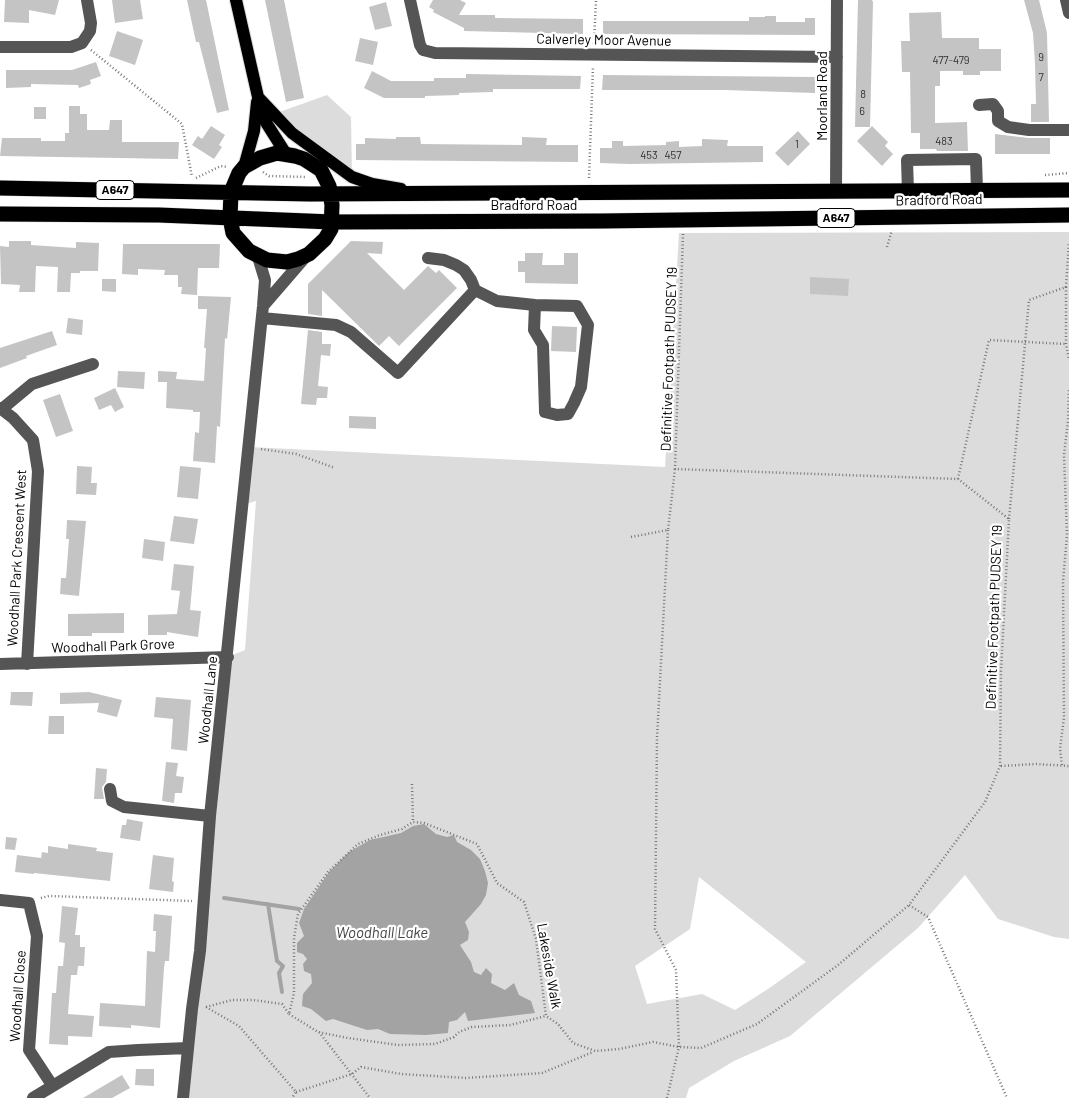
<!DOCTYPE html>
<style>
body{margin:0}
canvas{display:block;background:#fff}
</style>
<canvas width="1069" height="1098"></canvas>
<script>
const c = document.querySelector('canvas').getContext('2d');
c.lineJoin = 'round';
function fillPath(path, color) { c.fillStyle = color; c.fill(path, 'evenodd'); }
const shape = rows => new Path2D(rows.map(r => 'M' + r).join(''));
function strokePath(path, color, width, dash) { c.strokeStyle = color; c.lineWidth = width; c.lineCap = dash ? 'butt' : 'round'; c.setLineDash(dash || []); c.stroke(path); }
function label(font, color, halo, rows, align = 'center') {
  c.font = font + ' Barlow,sans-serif'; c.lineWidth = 4.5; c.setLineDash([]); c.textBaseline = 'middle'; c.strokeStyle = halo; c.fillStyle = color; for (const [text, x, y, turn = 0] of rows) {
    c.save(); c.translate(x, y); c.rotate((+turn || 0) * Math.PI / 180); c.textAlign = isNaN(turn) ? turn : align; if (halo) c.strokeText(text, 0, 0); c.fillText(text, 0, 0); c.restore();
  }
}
fillPath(shape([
 [327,95,351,117,352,177,274,114],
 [1069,232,1069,939,1054,937,998,919,965,875,918,928,790,1036,734,1061,689,1088,686,1098,183,1098,228,657,245,650,256,501,243,505,248,447,665,467,679,233],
 [699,877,806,962,768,989,735,1010,702,994,647,1004,635,966,690,929]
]), '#dcdcdc');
fillPath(shape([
 [424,824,436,834,447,837,454,835,457,842,471,850,480,859,485,871,488,883,486,895,481,904,465,922,469,932,468,940,460,945,471,962,474,972,481,975,486,968,492,974,491,983,505,990,514,983,519,995,531,1001,535,1013,468,1021,465,1012,457,1020,449,1022,448,1033,426,1035,390,1034,378,1029,367,1030,333,1019,326,1021,311,1009,302,1006,303,994,312,983,311,974,304,971,303,964,307,959,303,954,297,952,297,943,304,936,299,923,304,909,329,872,349,852,370,840,401,833,413,826]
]), '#a3a3a3');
strokePath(shape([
 [224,898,299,909],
 [268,904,277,961,283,966,279,973,282,992]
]), '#a3a3a3', 4);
fillPath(shape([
 [5,0,59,0,55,15,29,10,29,23,4,22],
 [112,0,140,0,143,19,115,23],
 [187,0,206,0,229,110,217,113,200,46,199,42,196,42],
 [265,0,284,0,304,98,286,102],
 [433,0,460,0,466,3,459,15,495,15,495,18,583,19,583,34,464,31,464,28,433,12,434,10,429,7],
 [858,0,872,0,873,2,870,127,855,127],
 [1024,0,1039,0,1047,33,1049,122,1031,122,1031,104,1036,104,1035,63,1033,33],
 [386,2,392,26,375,30,369,7],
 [941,12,942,38,979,38,979,49,1001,49,1001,71,980,71,980,75,963,75,963,71,940,71,940,86,935,86,935,123,967,122,968,151,937,151,936,149,920,149,920,133,911,133,910,72,902,72,901,41,910,41,909,13],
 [765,16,776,16,776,22,805,22,805,18,815,18,815,35,603,34,603,21,749,21,749,17,765,17],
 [117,31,143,40,135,65,109,56],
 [360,38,378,42,373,65,355,61],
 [96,62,101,76,90,80,91,84,79,88,78,85,31,84,31,87,6,88,6,70,72,70],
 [372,71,391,81,434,81,434,78,466,78,466,74,581,76,580,89,493,89,493,92,459,93,459,95,425,96,425,98,384,98,364,88],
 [603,75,815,77,815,93,725,90,602,90],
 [69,106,80,106,80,114,87,114,87,130,109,130,110,120,122,120,122,142,179,142,178,159,0,156,2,138,41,138,41,141,65,141,65,133,69,133],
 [34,107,46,107,46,119,34,119],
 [211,126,225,135,219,145,222,147,214,159,192,145,198,136,202,139],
 [872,126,888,142,885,146,893,154,882,166,857,141],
 [798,131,810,144,788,166,775,153],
 [995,134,1028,138,1050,138,1050,154,995,154],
 [396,137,420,137,421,144,522,145,522,137,547,138,546,145,578,145,578,162,356,160,356,144,365,144,365,138,396,139],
 [702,139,728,140,727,146,763,146,763,162,630,164,600,163,600,148,612,148,612,141,623,141,623,146,666,145,666,142,679,141,679,147,702,146],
 [9,241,31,241,31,245,76,248,76,242,99,243,98,271,80,271,80,273,71,273,70,292,57,292,58,267,36,266,35,292,19,292,20,285,1,284,0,246,9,247],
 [351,241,383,242,382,254,367,253,404,290,428,266,436,273,439,270,457,288,399,346,389,336,379,346,322,290,322,316,308,314,308,284],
 [123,244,220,244,219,268,198,268,197,295,181,294,182,287,178,287,178,275,164,275,165,270,138,269,138,275,122,274],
 [525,253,543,253,542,265,564,265,564,253,578,253,578,284,525,283,525,272,518,272,518,261,525,261],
 [810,277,849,279,848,296,810,294],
 [102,279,116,279,116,292,102,291],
 [198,296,231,297,227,339,225,338,220,427,217,426,215,463,193,461,195,432,199,433,200,412,193,412,193,410,166,408,167,382,158,382,158,371,177,372,176,379,204,381,206,348,204,348,207,309,198,309],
 [68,318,83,320,82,335,66,333],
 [552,326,577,327,576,352,551,351],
 [308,330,322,332,322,344,331,344,330,356,321,355,318,386,328,387,327,398,317,398,316,405,301,404],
 [52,331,57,345,26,356,27,358,0,368,0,348],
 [118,371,145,372,144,389,117,387],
 [115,388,124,407,115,412,111,405,99,410,94,398],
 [60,394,73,431,56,437,43,400],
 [349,416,376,417,376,429,349,428],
 [77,466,92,467,91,483,97,483,96,495,76,494],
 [180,466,201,468,198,499,177,497],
 [174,516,198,519,194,544,170,541],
 [67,520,86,521,79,596,60,594,61,578,66,578,69,539,66,539],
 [144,539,165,542,163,561,142,558],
 [174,564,194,566,190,610,201,611,198,637,167,632,167,635,148,635,148,615,177,614,180,591,171,590],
 [124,613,124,633,92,633,92,636,68,636,68,614],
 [11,692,33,692,32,706,10,705],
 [89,692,122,700,117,717,97,712,99,703,60,704,60,693],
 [156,697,191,700,187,751,171,749,173,719,154,717],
 [49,716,64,716,64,734,48,734],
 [166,762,178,763,176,776,184,777,182,793,175,793,174,803,162,801],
 [96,768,107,769,106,782,102,787,104,799,94,799],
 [127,819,143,822,140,841,120,838,122,825,126,825],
 [6,837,17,838,15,850,5,849],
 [68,844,97,848,96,851,113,853,110,881,34,873,34,874,15,872,17,855,41,858,42,852,48,853,48,846,68,849],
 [153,855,174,858,172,881,174,882,173,892,149,889],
 [62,906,78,908,75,935,80,935,80,947,85,947,84,966,78,966,77,975,71,975,68,1014,94,1016,92,1037,68,1036,68,1045,49,1044,52,993,56,993,58,966,63,966,65,943,59,942],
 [154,914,172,916,169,961,165,961,164,968,160,1028,131,1025,131,1028,99,1026,100,1003,145,1006,147,951,155,952,156,931,153,931],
 [136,1069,154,1069,154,1086,135,1085],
 [122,1075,130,1088,112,1098,83,1098]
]), '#c4c4c4');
const major = shape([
 [236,0,258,97,267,124,286,154],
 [258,97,292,133,352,177,372,184,401,189],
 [244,167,254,131,257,102]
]);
const highway = shape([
 [277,153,295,156,304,159,321,170,329,186,332,205,331,229,325,239,309,254,298,259,287,262,267,260,249,251,233,233,230,218,231,192,239,173,244,167,260,158,277,153],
 [0,188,310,194,1069,190],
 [0,214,159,215,332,222,602,221,1069,215]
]);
strokePath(major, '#dbdbdb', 14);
strokePath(highway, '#dbdbdb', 16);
strokePath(shape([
 [594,44,596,0],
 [91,50,182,124,192,177],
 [263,172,269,176,306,177],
 [1045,175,1069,173],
 [196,178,221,166,228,167],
 [589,178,593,67],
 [683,234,675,469,958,479,1009,519,1001,671,1000,766,985,802,909,905,928,917,1007,1098],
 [887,247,892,230],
 [1066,287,1066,344,1069,360],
 [261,449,296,454,335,468],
 [958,479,989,340,1066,344],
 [1009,519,1029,300,1066,287,1069,242],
 [631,537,668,530,675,469],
 [1062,765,1060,749,1064,717,1063,582,1067,535,1064,455,1068,421,1069,389],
 [1001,766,1036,764,1069,766],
 [412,784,413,822],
 [41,898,49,896,192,901],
 [206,1007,232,1000,253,1000,282,1004,289,1014,294,993,294,938,298,914,328,872,358,844,380,835,402,829,413,822,424,823,477,844,497,883,524,902,536,939,546,1016,558,1024,573,1043,595,1051,619,1049,653,1042,679,1047,701,1048,757,1024,838,965,909,905],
 [206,1007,239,1026,296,1092,292,1098],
 [289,1014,318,1032,348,1038,398,1045,435,1044,454,1037,459,1032,472,1027,510,1025,546,1016],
 [319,1032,370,1098],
 [296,1092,352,1074,361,1067,401,1074,466,1078,542,1073,593,1052],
 [667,1098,679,1047,676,970,655,929,657,738,668,530]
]), '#777', 2.5, [1, 2.5]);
strokePath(shape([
 [410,0,420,45,423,50,435,53,837,57],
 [1066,0,1069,13],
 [0,47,71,47,82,43,90,31,91,23,87,0],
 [979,105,993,104,998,111,998,121,1008,127,1029,130,1069,130],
 [836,191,837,0],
 [908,192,907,160,976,159,977,191],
 [475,290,497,301,535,305,577,306,588,325,581,387,574,403,568,414,557,415,545,412,543,345,534,330,535,305],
 [263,306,307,255],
 [262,318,336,325,351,332,398,373,475,290,471,280,464,270,456,265,444,260,428,258],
 [0,408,13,418,33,440,38,471,27,664],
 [2,409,32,384,93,364],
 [0,664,228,657],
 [110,789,112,801,124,807,210,816],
 [0,900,29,903,37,936,29,1050,52,1085],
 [33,1098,109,1052,138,1050,188,1048],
 [183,1098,192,1009,200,951,210,816,263,306,265,280,258,257]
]), '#555', 12);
strokePath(major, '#000', 12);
strokePath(highway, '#000', 15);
label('11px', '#313131', null, [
 ["9",1041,57],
 ["477-479",951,60],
 ["7",1041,77],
 ["8",863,94],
 ["6",862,111],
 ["483",944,141],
 ["1",797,144],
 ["453",649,155],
 ["457",673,155]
]);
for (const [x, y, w] of [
 [115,190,38],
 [836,218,38]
]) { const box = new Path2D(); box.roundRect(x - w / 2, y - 9.5, w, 19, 4); c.fillStyle = '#fff'; c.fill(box); strokePath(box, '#000', 1); }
label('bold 12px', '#000', null, [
 ["A647",115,190],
 ["A647",836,218]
]);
label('14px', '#000', '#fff', [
 ["Calverley Moor Avenue",604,40,1],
 ["Moorland Road",822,96,-90],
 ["Bradford Road",939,200,-1],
 ["Bradford Road",534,205],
 ["Definitive Footpath PUDSEY 19",669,359,-88],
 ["Woodhall Park Crescent West",17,558,-87],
 ["Definitive Footpath PUDSEY 19",994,617,-88],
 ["Woodhall Park Grove",113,646,-2],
 ["Woodhall Lane",208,700,-84],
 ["Lakeside Walk",549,966,80],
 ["Woodhall Close",18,996,-86]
]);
label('italic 15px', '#444', '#fff', [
 ["Woodhall Lake",382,933]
]);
</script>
